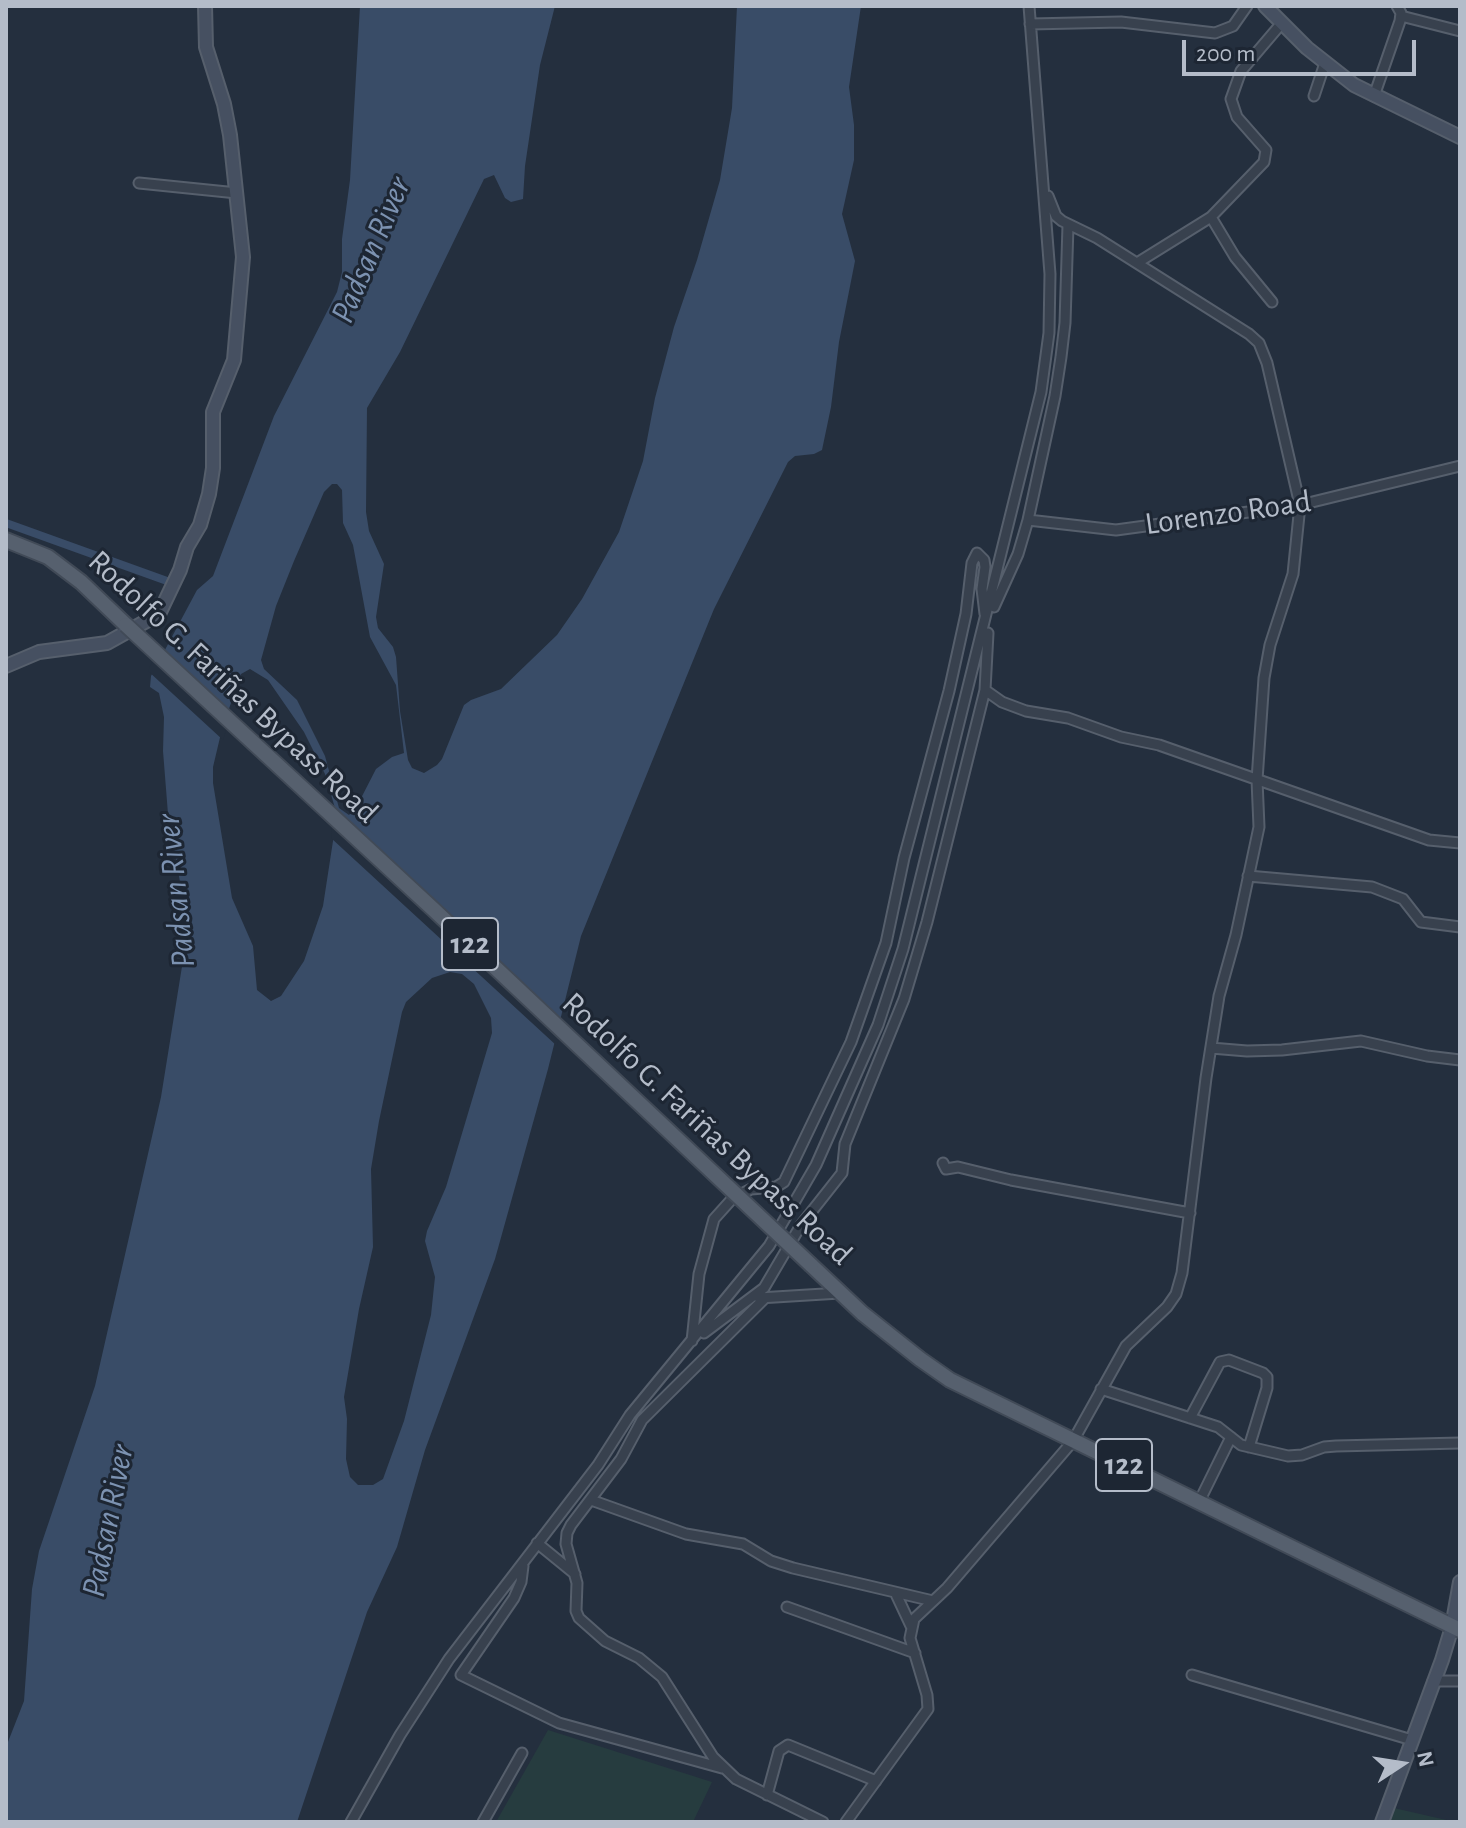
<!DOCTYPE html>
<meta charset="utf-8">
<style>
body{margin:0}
#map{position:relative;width:1466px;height:1828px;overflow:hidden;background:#242f3e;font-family:"Alegreya Sans",sans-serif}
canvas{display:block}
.frame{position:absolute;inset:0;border:8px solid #b4bcc9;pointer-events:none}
.north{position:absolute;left:1362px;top:1724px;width:80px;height:80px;-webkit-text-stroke:6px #1d2633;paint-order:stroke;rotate:78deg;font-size:22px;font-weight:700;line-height:32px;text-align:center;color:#b4bcc9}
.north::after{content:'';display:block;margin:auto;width:28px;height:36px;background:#b4bcc9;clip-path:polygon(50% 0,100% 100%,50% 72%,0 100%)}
.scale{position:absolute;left:1182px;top:40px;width:234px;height:36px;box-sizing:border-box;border:4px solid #b4bcc9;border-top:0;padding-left:10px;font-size:24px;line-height:28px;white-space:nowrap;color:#b4bcc9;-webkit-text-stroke:6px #1d2633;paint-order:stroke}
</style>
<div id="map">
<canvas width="1466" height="1828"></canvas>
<div class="frame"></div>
<div class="north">N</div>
<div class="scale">200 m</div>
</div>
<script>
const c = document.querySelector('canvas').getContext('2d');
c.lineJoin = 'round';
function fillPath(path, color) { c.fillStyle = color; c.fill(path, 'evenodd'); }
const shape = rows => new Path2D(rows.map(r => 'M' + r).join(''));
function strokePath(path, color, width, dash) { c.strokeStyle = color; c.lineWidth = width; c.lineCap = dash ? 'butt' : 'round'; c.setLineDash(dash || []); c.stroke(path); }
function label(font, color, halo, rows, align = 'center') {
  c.font = font + ' "Alegreya Sans",sans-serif'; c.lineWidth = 6; c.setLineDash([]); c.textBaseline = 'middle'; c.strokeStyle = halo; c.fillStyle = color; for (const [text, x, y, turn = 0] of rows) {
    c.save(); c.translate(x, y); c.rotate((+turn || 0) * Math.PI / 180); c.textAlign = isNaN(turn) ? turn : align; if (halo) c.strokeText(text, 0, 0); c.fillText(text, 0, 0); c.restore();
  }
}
fillPath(shape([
 [548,1730,712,1782,693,1822,496,1822],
 [1394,1808,1455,1822,1389,1822]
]), '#263c3f');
fillPath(shape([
 [360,6,555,6,540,65,525,166,523,199,511,202,505,198,494,175,484,179,400,352,367,408,366,512,369,531,384,564,376,617,378,628,393,647,396,657,400,711,408,760,412,768,424,773,437,765,442,759,464,705,471,700,501,689,557,635,582,599,619,532,643,461,655,398,674,327,697,260,720,180,732,108,737,6,861,6,849,87,854,125,854,160,842,214,855,261,839,342,831,407,822,450,814,454,795,456,788,462,714,609,581,936,548,1069,495,1259,425,1450,397,1547,367,1612,297,1822,6,1822,6,1747,24,1701,32,1589,39,1551,95,1386,161,1097,184,954,186,916,168,814,163,751,164,717,159,693,150,687,151,676,197,590,213,576,274,416,337,292,342,272,342,239,350,180],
 [332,484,337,484,342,490,343,523,353,545,370,637,396,685,404,753,392,757,376,769,357,806,349,815,339,808,325,756,297,700,264,669,261,660,276,606,294,561,324,492],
 [250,669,268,680,304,732,325,774,337,815,323,906,304,961,281,996,271,1001,257,990,253,946,232,898,213,783,213,767,222,729,241,674],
 [450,972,462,974,474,984,491,1018,492,1033,446,1187,427,1231,425,1241,435,1277,431,1315,404,1421,383,1479,373,1485,358,1485,350,1477,346,1459,347,1419,344,1397,359,1309,373,1247,371,1169,379,1121,402,1012,406,1002,432,978]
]), '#394c67');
fillPath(shape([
 [154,658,231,715,223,740,148,671],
 [333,816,562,1026,557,1046,331,838]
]), '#242f3e');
strokePath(shape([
 [6,523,167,581]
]), '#394c67', 8);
const street = shape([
 [1401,16,1460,31],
 [1030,24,1121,22,1215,33,1233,26,1247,6],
 [1314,96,1325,63],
 [1374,96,1400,21,1401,13,1397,6],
 [139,183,237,193],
 [1211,217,1235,257,1272,302],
 [1137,263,1211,217,1264,162,1266,150,1237,117,1231,99,1241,71,1281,24],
 [1028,520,1055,396,1061,357,1065,323,1068,225],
 [994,607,1018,554,1028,520,1116,530,1300,505,1460,466],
 [985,690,1002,702,1026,711,1068,718,1121,737,1159,745,1429,840,1460,843],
 [1248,876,1372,887,1403,899,1421,922,1460,927],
 [1211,1048,1247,1051,1282,1050,1361,1041,1427,1056,1460,1060],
 [943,1163,946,1169,958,1167,1011,1180,1190,1213],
 [759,1298,840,1293],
 [765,1298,642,1420,621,1459,571,1525,567,1533,566,1544,577,1583,576,1611,579,1618,605,1641,639,1658,662,1677,713,1757,736,1779,823,1822],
 [704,1333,764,1288,801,1225,842,1173,845,1144,904,999,927,922,985,690,988,633],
 [692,1341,699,1274,714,1219,732,1199,751,1189,776,1187,784,1182,851,1042,886,943,904,858,949,691,966,614,972,563,977,553,984,560,985,567,982,589,985,614],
 [1101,1389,1218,1427,1241,1445,1288,1456,1302,1455,1324,1447,1336,1446,1460,1443],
 [1190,1418,1220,1362,1229,1360,1263,1373,1267,1377,1267,1388,1249,1447],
 [591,1500,686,1534,743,1544,771,1561,793,1568,933,1601],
 [1199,1502,1231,1437],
 [537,1543,575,1574],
 [523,1566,521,1582,514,1598,461,1675,559,1723,722,1768],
 [895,1592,911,1626],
 [787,1607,915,1653],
 [1192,1675,1412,1740],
 [1433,1681,1460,1681],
 [767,1795,779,1751,788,1745,876,1781],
 [351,1822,400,1735,449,1659,598,1465,630,1415,769,1246,816,1165,878,1025,903,949,1041,392,1049,333,1050,274,1029,6],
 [483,1822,522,1753],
 [846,1822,928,1709,927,1695,910,1638,914,1619,947,1588,1073,1441,1126,1346,1167,1307,1176,1294,1182,1273,1206,1078,1219,996,1236,935,1259,827,1257,780,1264,678,1270,645,1293,574,1300,505,1267,363,1259,343,1249,334,1097,238,1062,221,1056,216,1048,196]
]);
const secondary = shape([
 [1265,6,1307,48,1354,85,1460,137],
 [6,666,39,652,107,643,159,614,180,570,187,547,200,525,209,494,213,468,213,412,234,360,243,257,230,135,224,104,206,47,205,6],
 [1382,1822,1442,1660,1452,1627,1460,1582]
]);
const primary = shape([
 [6,540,48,557,81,582,126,625],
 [811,1265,862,1313,920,1359,950,1380,1460,1630]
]);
strokePath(street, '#565f6c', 13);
strokePath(secondary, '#565f6c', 16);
strokePath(primary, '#414a57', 18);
strokePath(street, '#38414e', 9);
strokePath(secondary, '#465061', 12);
strokePath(primary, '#56606e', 14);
const primaryBridge = shape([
 [126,625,433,909,811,1265]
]);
strokePath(primaryBridge, '#414a57', 18, []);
strokePath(primaryBridge, '#56606e', 14);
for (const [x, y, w] of [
 [470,944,56],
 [1124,1465,56]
]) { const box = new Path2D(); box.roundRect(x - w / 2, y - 26, w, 52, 6); c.fillStyle = '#1d2633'; c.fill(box); strokePath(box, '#b4bcc9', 2); }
label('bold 30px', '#b4bcc9', null, [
 ["122",470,944],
 ["122",1124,1465]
]);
label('32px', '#b4bcc9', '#1d2633', [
 ["Lorenzo Road",1228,513,-8],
 ["Rodolfo G. Fariñas Bypass Road",233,687,43],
 ["Rodolfo G. Fariñas Bypass Road",707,1129,43]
]);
label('italic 34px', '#7c92b1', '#1d2633', [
 ["Padsan River",371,250,-67],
 ["Padsan River",176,891,-96],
 ["Padsan River",108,1521,-79]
]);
</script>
